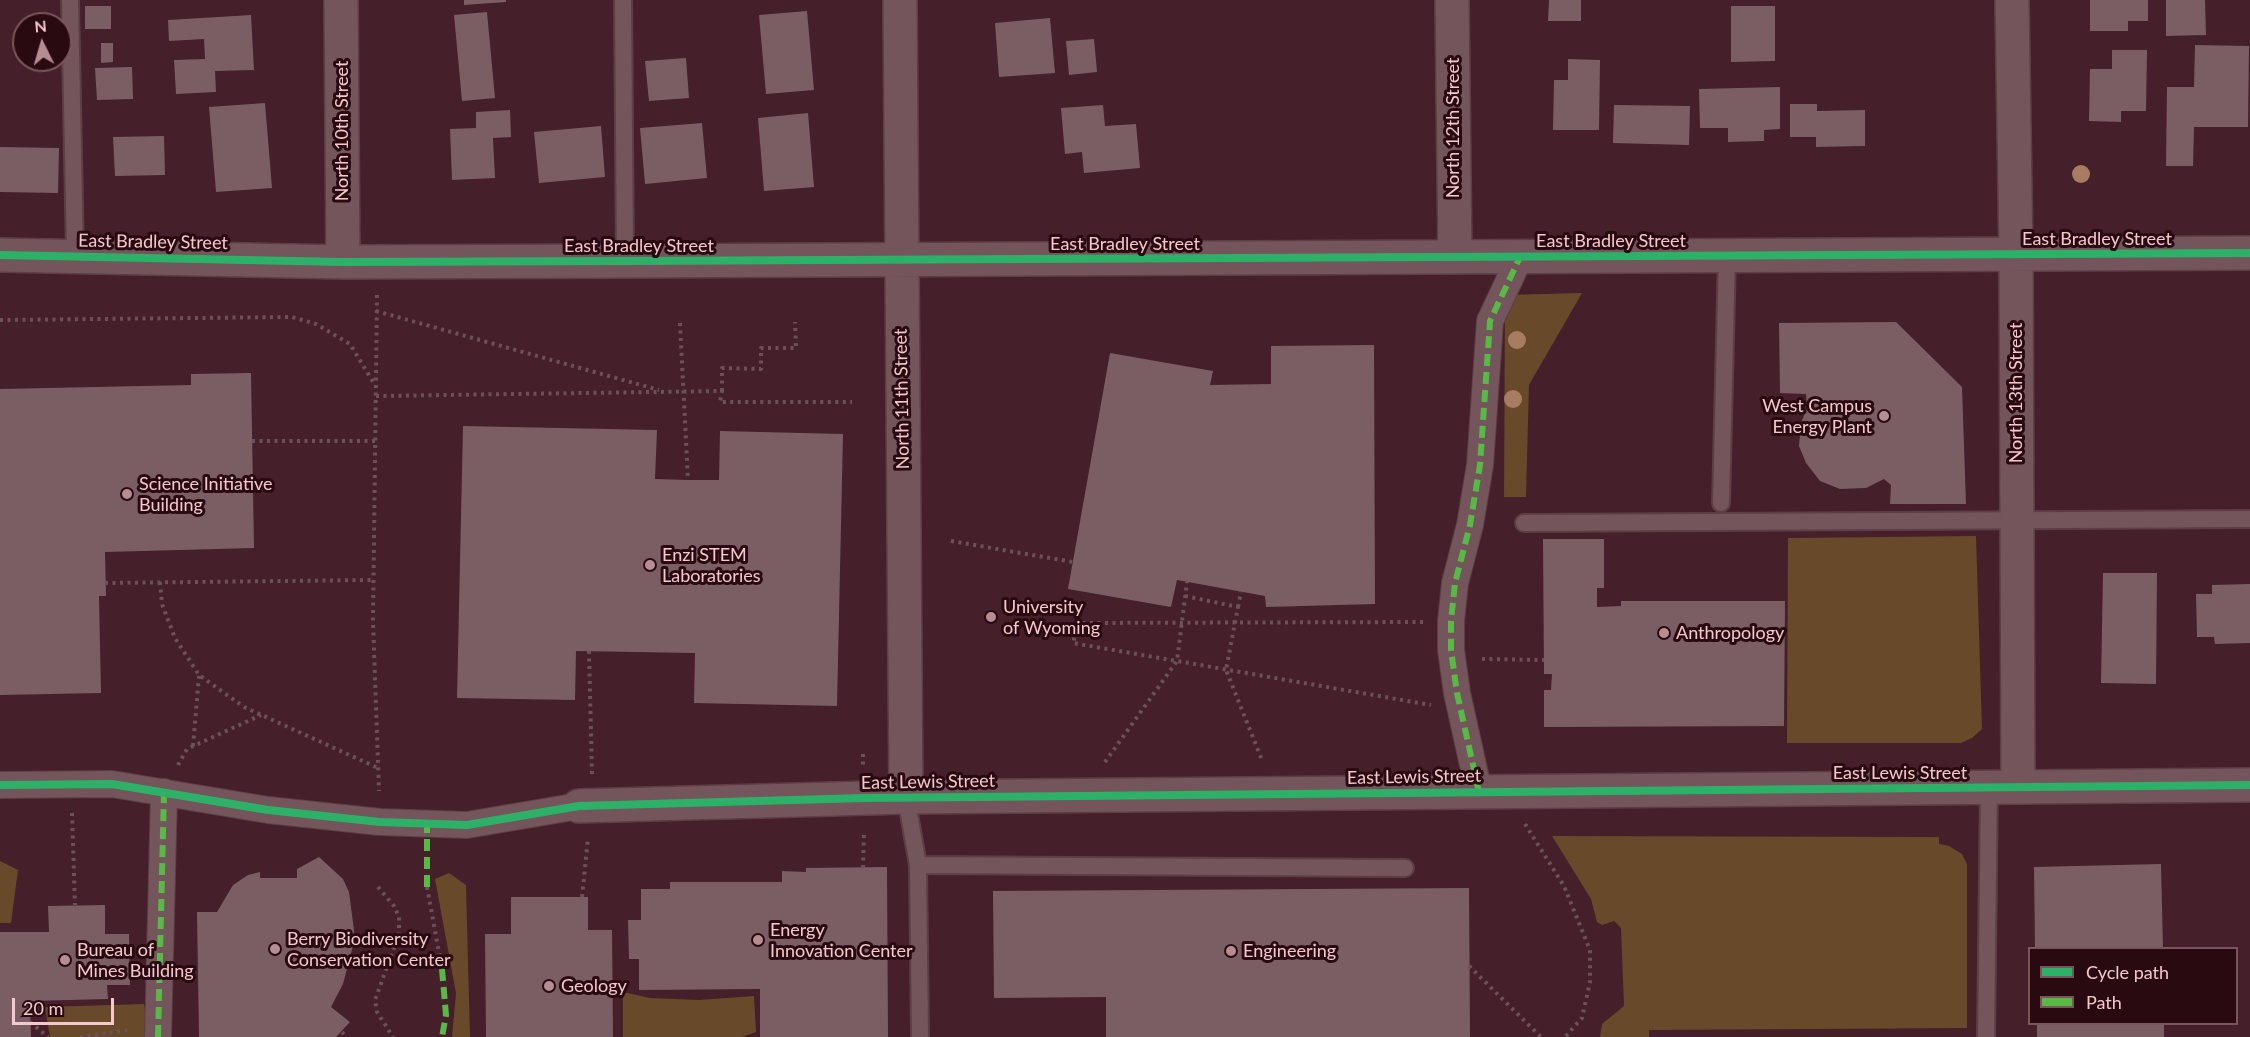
<!DOCTYPE html>
<style>
body{margin:0}
#map{position:relative;width:2250px;height:1037px;overflow:hidden;background:#451f29;font-family:Lato,sans-serif}
canvas{display:block}
.legend{position:absolute;left:2028px;top:947px;width:210px;height:78px;box-sizing:border-box;background:#290a11;border:2px solid #7a565c;margin:0;padding:8px 10px;list-style:none;font-size:18px;color:#f4c8cd}
.legend li{display:flex;align-items:center;gap:12px;height:30px}
.legend b{width:30px;border:2px solid #7a565c}
.north{position:absolute;left:12px;top:12px;width:60px;height:60px;box-sizing:border-box;background:#290a11;border:2px solid #7a565c;border-radius:50%;rotate:355deg;font-size:16px;font-weight:700;line-height:24px;text-align:center;color:#f4c8cd}
.north::after{content:'';display:block;margin:auto;width:21px;height:27px;background:#b78d94;clip-path:polygon(50% 0,100% 100%,50% 72%,0 100%)}
.scale{position:absolute;left:12px;top:998px;width:102px;height:27px;box-sizing:border-box;border:3px solid #f4c8cd;border-top:0;padding-left:8px;font-size:18px;line-height:21px;white-space:nowrap;color:#f4c8cd;-webkit-text-stroke:4px #290a11;paint-order:stroke}
</style>
<div id="map">
<canvas width="2250" height="1037"></canvas>
<ul class="legend">
<li><b style="height:8px;background:#2db169"></b>Cycle path</li>
<li><b style="height:8px;background:#58b947"></b>Path</li>
</ul>
<div class="north">N</div>
<div class="scale">20 m</div>
</div>
<script>
const c = document.querySelector('canvas').getContext('2d');
c.lineJoin = 'round';
function fillPath(path, color) { c.fillStyle = color; c.fill(path, 'evenodd'); }
const shape = rows => new Path2D(rows.map(r => 'M' + r).join(''));
function strokePath(path, color, width, dash) { c.strokeStyle = color; c.lineWidth = width; c.lineCap = dash ? 'butt' : 'round'; c.setLineDash(dash || []); c.stroke(path); }
function label(font, color, halo, rows, align = 'center') {
  c.font = font + ' Lato,sans-serif'; c.lineWidth = 6; c.setLineDash([]); c.textBaseline = 'middle'; c.strokeStyle = halo; c.fillStyle = color; for (const [text, x, y, turn = 0] of rows) {
    c.save(); c.translate(x, y); c.rotate((+turn || 0) * Math.PI / 180); c.textAlign = isNaN(turn) ? turn : align; if (halo) c.strokeText(text, 0, 0); c.fillText(text, 0, 0); c.restore();
  }
}
fillPath(shape([
 [1582,293,1529,385,1526,497,1504,497,1505,295],
 [1976,536,1982,729,1972,738,1961,743,1787,743,1788,538],
 [1552,836,1939,837,1939,844,1949,846,1962,854,1967,864,1967,1028,1649,1030,1649,1037,1600,1037,1602,1024,1624,1006,1621,928,1614,921,1602,925,1597,922,1591,899],
 [0,861,18,870,11,923,0,923],
 [449,873,466,885,470,1037,452,1037,456,993,435,879],
 [623,992,650,998,699,1000,754,996,756,1032,742,1037,623,1037],
 [144,1004,150,1037,50,1037,45,1007]
]), '#684929');
fillPath(shape([
 [464,0,506,0,506,2,464,5],
 [1549,0,1581,0,1581,21,1548,21],
 [2090,0,2148,0,2148,21,2128,21,2128,31,2090,31],
 [2166,0,2205,0,2206,35,2166,36],
 [85,6,111,6,111,29,85,29],
 [1731,6,1775,6,1775,61,1731,62],
 [807,11,814,90,766,94,759,15],
 [487,12,495,98,462,101,454,15],
 [251,15,254,70,215,71,216,92,176,94,174,60,205,59,204,39,169,41,168,20],
 [1050,18,1055,73,999,77,995,23],
 [1094,39,1097,72,1069,75,1066,41],
 [101,43,113,43,113,62,101,63],
 [2195,45,2249,46,2248,127,2194,127,2193,166,2166,166,2167,87,2194,87],
 [2112,50,2147,50,2146,111,2121,111,2121,122,2089,121,2090,69,2112,69],
 [686,58,689,98,649,101,645,61],
 [1568,59,1600,60,1599,130,1553,130,1554,80,1568,80],
 [132,67,133,99,97,100,95,68],
 [1780,87,1780,129,1764,130,1764,141,1728,142,1728,128,1700,128,1699,89],
 [265,103,272,188,216,192,209,107],
 [1790,104,1817,104,1817,111,1865,110,1865,146,1816,147,1816,137,1790,137],
 [1103,105,1105,126,1136,124,1140,168,1084,173,1082,152,1065,154,1061,108],
 [1614,105,1690,106,1689,145,1613,143],
 [510,110,511,137,493,138,495,178,452,180,450,129,476,128,476,112],
 [808,113,814,187,764,191,758,118],
 [702,123,707,178,645,184,640,128],
 [601,126,605,177,539,183,534,132],
 [164,136,165,175,115,176,113,137],
 [0,147,59,148,58,193,0,192],
 [1896,322,1962,387,1966,504,1890,504,1891,485,1884,479,1866,488,1840,489,1820,481,1806,463,1799,446,1801,423,1807,408,1806,394,1780,393,1779,323],
 [1374,345,1375,604,1266,607,1265,596,1177,580,1171,607,1068,589,1110,353,1213,371,1210,385,1271,384,1271,346],
 [251,373,254,548,105,552,106,596,99,596,101,693,0,695,0,389,191,385,191,374],
 [463,426,657,430,655,479,688,480,719,480,720,431,843,434,837,706,694,703,695,653,576,651,575,700,457,698],
 [1543,539,1604,539,1604,588,1597,588,1597,607,1621,606,1621,601,1785,601,1784,726,1544,727,1544,690,1551,690,1552,674,1544,674],
 [2103,573,2157,573,2156,684,2101,683],
 [2250,584,2250,643,2215,644,2214,637,2197,637,2196,594,2212,594,2212,585],
 [319,857,343,879,349,892,355,938,343,984,331,1007,350,1022,336,1037,199,1037,197,912,217,912,233,885,248,875,260,872,260,878,297,878,297,869],
 [2161,864,2163,948,2035,948,2034,867],
 [887,867,888,1037,760,1037,760,989,639,990,639,959,629,959,628,920,641,920,641,889,670,889,670,882,782,882,782,871,806,872,806,868],
 [1469,888,1470,1037,1106,1037,1106,997,994,998,993,891],
 [511,897,588,897,588,930,612,930,613,1037,486,1037,485,934,511,934],
 [105,905,105,934,129,934,130,985,107,985,108,999,30,1001,31,1037,0,1037,0,932,49,932,48,906],
 [2037,1024,2164,1024,2164,1037,2037,1037]
]), '#7b5e64');
const service = shape([
 [70,0,75,255],
 [623,0,625,261],
 [1721,503,1727,256],
 [1524,523,2250,519],
 [906,797,918,865,920,1037],
 [918,865,1405,868],
 [1986,1037,1989,787]
]);
const pedestrian = shape([
 [0,785,112,784,268,810,380,822,467,825,579,806],
 [1479,792,1457,693,1451,650,1451,621,1455,583,1470,525,1480,465,1490,321,1520,257],
 [158,1037,164,792]
]);
const minor = shape([
 [341,0,343,262],
 [900,0,906,797],
 [1452,0,1455,257],
 [2012,0,2016,254,2018,787],
 [0,255,343,262,625,261,2250,253],
 [579,806,906,797,2250,785]
]);
strokePath(service, '#5d3e44', 20);
strokePath(pedestrian, '#5d3e44', 28);
strokePath(minor, '#5d3e44', 36);
strokePath(shape([
 [377,295,373,621,379,791],
 [376,311,659,390],
 [0,320,292,317,316,324,350,344,375,385],
 [680,323,688,480],
 [722,391,722,368,761,369,761,348,796,348,795,322],
 [376,396,722,391,720,402,852,402],
 [252,441,375,441],
 [951,541,1073,562],
 [160,582,162,604,175,638,199,675,244,707,378,768],
 [105,583,373,580],
 [1185,596,1238,607,1226,670,1262,760],
 [1238,607,1241,592],
 [1423,622,1078,623,1073,643,1431,705],
 [589,651,592,774],
 [1482,659,1544,660],
 [193,746,199,676],
 [863,754,863,765],
 [1105,762,1177,661,1187,582],
 [178,765,187,749,261,715],
 [72,813,75,905],
 [1525,824,1564,886,1590,950,1590,982,1582,1018,1565,1037],
 [863,868,864,832],
 [378,887,394,906,399,917,399,934,375,1000,377,1012,393,1037],
 [427,887,442,969],
 [582,897,588,838],
 [1469,966,1541,1037],
 [30,1022,48,1037],
 [342,1032,346,1037],
 [80,1037,129,1030]
]), '#6c5258', 4, [3, 4.5]);
strokePath(service, '#73555b', 16);
strokePath(pedestrian, '#73555b', 26);
strokePath(minor, '#73555b', 33);
strokePath(shape([
 [1479,792,1457,693,1451,650,1451,621,1455,583,1470,525,1480,465,1490,321,1520,257],
 [427,887,427,824],
 [442,969,446,1015,442,1037],
 [158,1037,164,792]
]), '#58b947', 6, [12, 6]);
strokePath(shape([
 [0,255,343,262,625,261,2250,253],
 [0,785,112,784,268,810,380,822,467,825,579,806,865,798,2250,785]
]), '#2db169', 8);
c.fillStyle = '#a87c62';
for (const [x, y] of [
 [2081,174],
 [1517,340],
 [1513,399]
]) { c.beginPath(); c.arc(x, y, 9, 0, 2 * Math.PI); c.fill(); }
for (const [x, y, r, color] of [
 [1884,416,6,"#b78d94"],
 [127,494,6,"#b78d94"],
 [650,565,6,"#b78d94"],
 [991,617,6,"#b78d94"],
 [1664,633,6,"#b78d94"],
 [758,940,6,"#b78d94"],
 [275,949,6,"#b78d94"],
 [1231,951,6,"#b78d94"],
 [65,960,6,"#b78d94"],
 [549,986,6,"#b78d94"]
]) { const dot = new Path2D(); dot.arc(x, y, r, 0, 2 * Math.PI); c.fillStyle = color; c.fill(dot); strokePath(dot, '#290a11', 2); }
label('18px', '#f4c8cd', '#290a11', [
 ["North 12th Street",1453,128,-90],
 ["North 10th Street",342,131,-90],
 ["East Bradley Street",2097,239],
 ["East Bradley Street",1611,241],
 ["East Bradley Street",153,242,1],
 ["East Bradley Street",1125,244],
 ["East Bradley Street",639,246],
 ["North 13th Street",2016,393,-90],
 ["North 11th Street",902,399,-91],
 ["East Lewis Street",1900,773],
 ["East Lewis Street",1414,777,-1],
 ["East Lewis Street",928,782,-1]
]);
label('18px', '#f4c8cd', '#290a11', [
 ["West Campus",1872,406,"right"],
 ["Energy Plant",1872,427,"right"],
 ["Science Initiative",139,484],
 ["Building",139,505],
 ["Enzi STEM",662,555],
 ["Laboratories",662,576],
 ["University",1003,607],
 ["of Wyoming",1003,628],
 ["Anthropology",1676,633],
 ["Energy",770,930],
 ["Innovation Center",770,951],
 ["Berry Biodiversity",287,939],
 ["Conservation Center",287,960],
 ["Bureau of",77,950],
 ["Mines Building",77,971],
 ["Engineering",1243,951],
 ["Geology",561,986]
], 'left');
</script>
